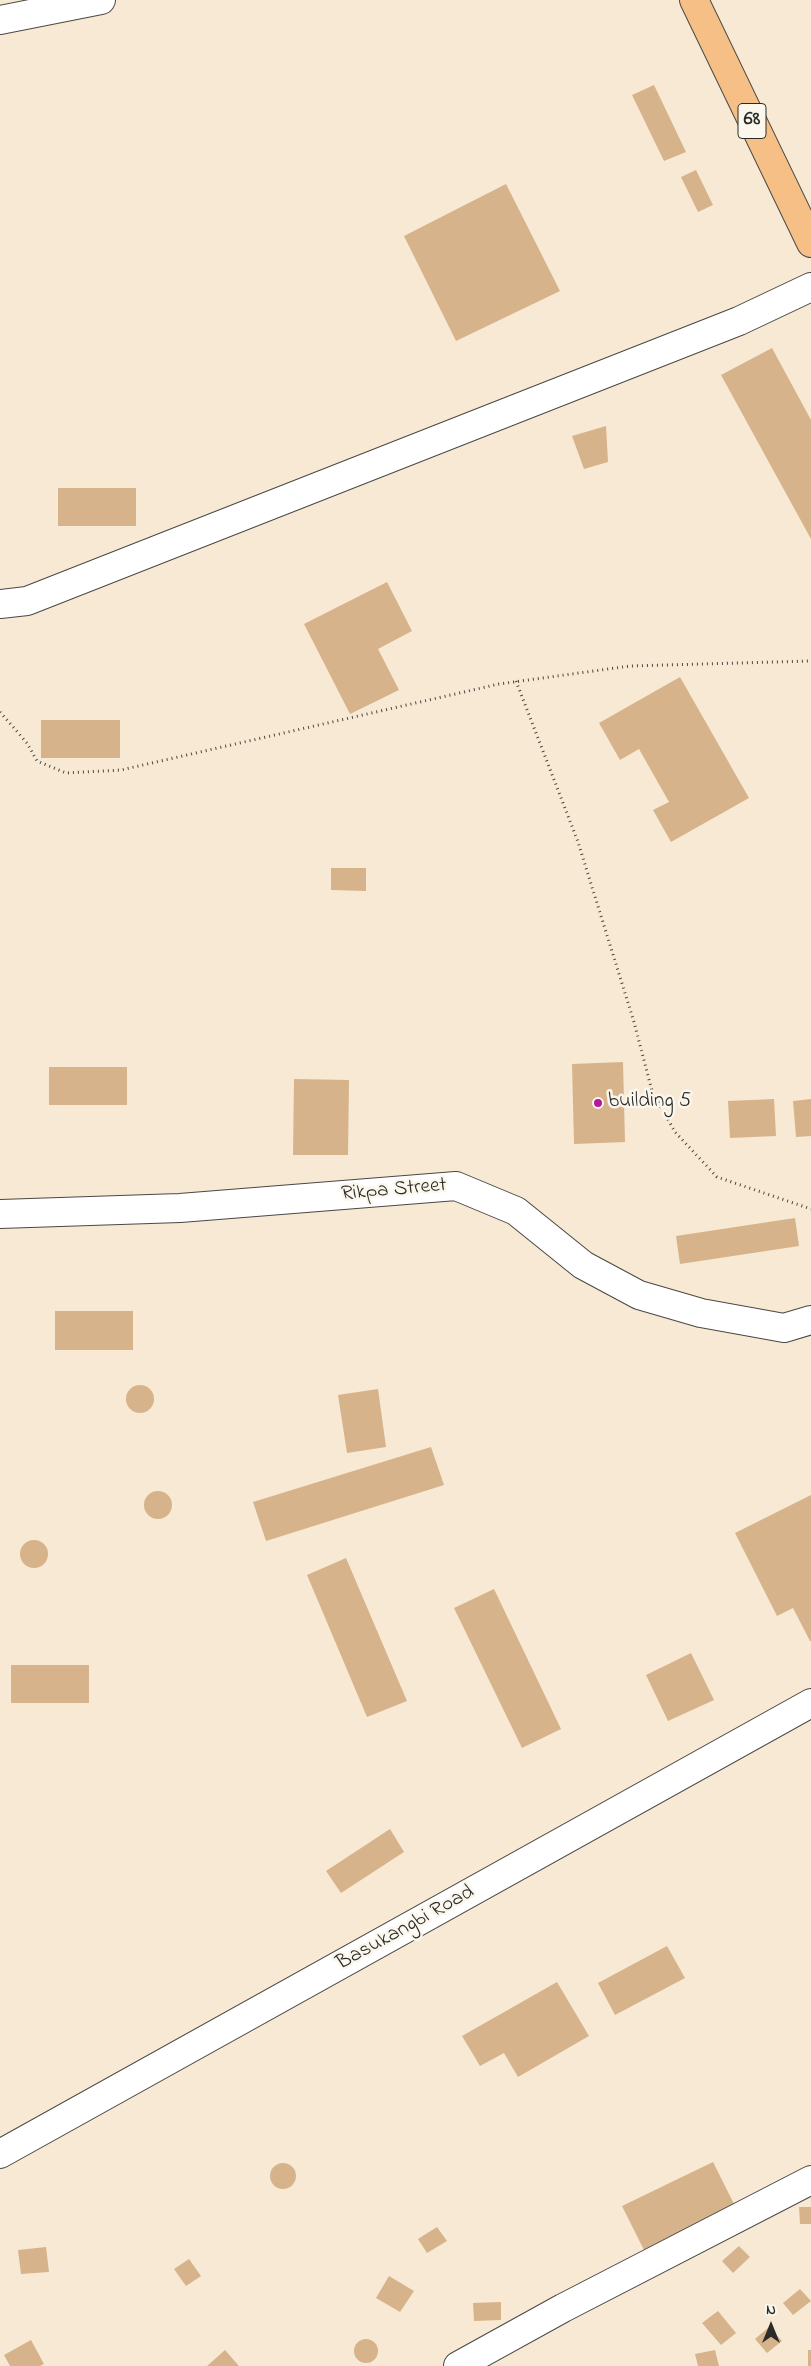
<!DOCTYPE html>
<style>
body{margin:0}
#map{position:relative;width:811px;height:2366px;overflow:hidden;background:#f7e9d4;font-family:"Indie Flower",sans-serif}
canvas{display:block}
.north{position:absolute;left:746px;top:2301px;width:50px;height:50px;-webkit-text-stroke:4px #fbf7ec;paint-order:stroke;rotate:0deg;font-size:14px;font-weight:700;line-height:20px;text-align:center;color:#2b2b2b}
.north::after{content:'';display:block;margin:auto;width:18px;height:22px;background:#2b2b2b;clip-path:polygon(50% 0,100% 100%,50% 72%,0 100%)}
</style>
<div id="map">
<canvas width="811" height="2366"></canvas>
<div class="north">N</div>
</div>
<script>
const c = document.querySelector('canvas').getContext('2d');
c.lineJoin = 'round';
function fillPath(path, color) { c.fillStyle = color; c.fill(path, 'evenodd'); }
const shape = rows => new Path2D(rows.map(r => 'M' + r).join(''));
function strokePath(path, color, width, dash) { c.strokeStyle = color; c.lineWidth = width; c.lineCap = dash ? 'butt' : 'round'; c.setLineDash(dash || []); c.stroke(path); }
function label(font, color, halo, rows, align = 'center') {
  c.font = font + ' "Indie Flower",sans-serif'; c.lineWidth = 5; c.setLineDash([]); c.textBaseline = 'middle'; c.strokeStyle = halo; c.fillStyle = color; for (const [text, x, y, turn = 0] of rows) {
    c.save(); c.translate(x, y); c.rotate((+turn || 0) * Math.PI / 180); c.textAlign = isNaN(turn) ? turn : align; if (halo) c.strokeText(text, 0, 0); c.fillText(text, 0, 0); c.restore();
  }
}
fillPath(shape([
 [654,85,686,152,664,161,632,95],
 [696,170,713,205,698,212,681,177],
 [506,184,560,291,456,341,404,236],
 [772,348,811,420,811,539,721,375],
 [606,426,608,462,584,469,572,436],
 [58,488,136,488,136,526,58,526],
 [387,582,412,631,378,649,399,690,350,714,304,624],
 [680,677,749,798,671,842,653,810,669,802,639,749,620,760,599,723],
 [41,720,120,720,120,758,41,758],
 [331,868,366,868,366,891,331,890],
 [623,1062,625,1142,574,1144,572,1064],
 [49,1067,127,1067,127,1105,49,1105],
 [294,1079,349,1080,348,1155,293,1155],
 [774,1099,776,1136,730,1138,728,1101],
 [811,1099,811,1136,796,1137,793,1101],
 [795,1218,799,1246,680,1264,676,1236],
 [55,1311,133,1311,133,1350,55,1350],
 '126 1399a14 14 0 1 1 28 0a14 14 0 1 1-28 0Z',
 [378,1389,386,1447,347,1453,338,1395],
 [431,1447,444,1485,266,1541,253,1502],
 '144 1505a14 14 0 1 1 28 0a14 14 0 1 1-28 0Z',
 [811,1495,811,1641,810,1641,793,1608,777,1616,735,1533],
 '20 1554a14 14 0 1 1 28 0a14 14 0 1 1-28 0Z',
 [346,1558,407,1701,367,1717,307,1575],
 [494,1589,561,1729,522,1748,454,1608],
 [691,1653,714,1700,668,1721,646,1675],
 [11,1665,89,1665,89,1703,11,1703],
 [390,1829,404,1852,341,1893,326,1871],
 [667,1946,685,1978,615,2015,598,1983],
 [557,1982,589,2036,518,2077,504,2053,480,2066,462,2036],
 [713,2162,736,2208,645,2252,622,2206],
 '270 2176a13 13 0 1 1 26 0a13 13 0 1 1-26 0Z',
 [799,2207,811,2207,811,2224,800,2224],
 [437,2227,447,2241,427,2253,418,2239],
 [739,2246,750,2257,733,2273,722,2261],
 [46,2247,49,2272,21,2274,18,2250],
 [189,2259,201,2276,186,2286,174,2269],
 [389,2276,414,2291,400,2312,376,2298],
 [800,2289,811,2301,793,2315,783,2303],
 [501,2302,501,2320,474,2321,473,2303],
 [718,2311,736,2333,721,2345,702,2323],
 [769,2327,782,2341,767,2353,755,2339],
 '354 2351a12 12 0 1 1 24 0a12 12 0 1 1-24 0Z',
 [31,2340,44,2364,40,2366,10,2366,4,2355],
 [225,2350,239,2366,207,2366],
 [715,2350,719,2366,698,2366,695,2354],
 [808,2350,811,2350,811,2366,808,2366]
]), '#d7b38b');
const minor = shape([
 [0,20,101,0],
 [0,604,27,601,739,321,811,287],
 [0,1214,180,1208,456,1186,516,1211,583,1265,639,1295,701,1313,784,1328,811,1320],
 [458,2366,563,2308,811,2180]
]);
const tertiary = shape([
 [0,2154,811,1703]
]);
const primary = shape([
 [694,0,811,243]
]);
strokePath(minor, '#4a4844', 30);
strokePath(tertiary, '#4a4844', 30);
strokePath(primary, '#4a4844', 30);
strokePath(shape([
 [516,681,578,842,634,1022,652,1091,675,1132,717,1177,811,1209],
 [0,712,27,743,37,761,66,773,121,770,499,684,630,666,811,661]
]), '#4a4844', 3, [1, 4]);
strokePath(minor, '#fff', 28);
strokePath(tertiary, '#fff', 28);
strokePath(primary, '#f5bf86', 28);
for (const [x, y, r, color] of [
 [598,1103,5,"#b5179e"]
]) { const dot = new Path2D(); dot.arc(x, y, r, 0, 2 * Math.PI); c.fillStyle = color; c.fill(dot); strokePath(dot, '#fbf7ec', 2); }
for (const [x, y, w] of [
 [752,121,28]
]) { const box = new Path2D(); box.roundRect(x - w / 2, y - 17.5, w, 35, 4); c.fillStyle = '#fbf7ec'; c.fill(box); strokePath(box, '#2b2b2b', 1); }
label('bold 20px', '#2b2b2b', null, [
 ["68",752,121]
]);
label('21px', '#2b2b2b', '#fbf7ec', [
 ["building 5",608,1103]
], 'left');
label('21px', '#2b2b2b', '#fbf7ec', [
 ["Rikpa Street",394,1191,-5],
 ["Basukangbi Road",406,1929,-29]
]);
</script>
